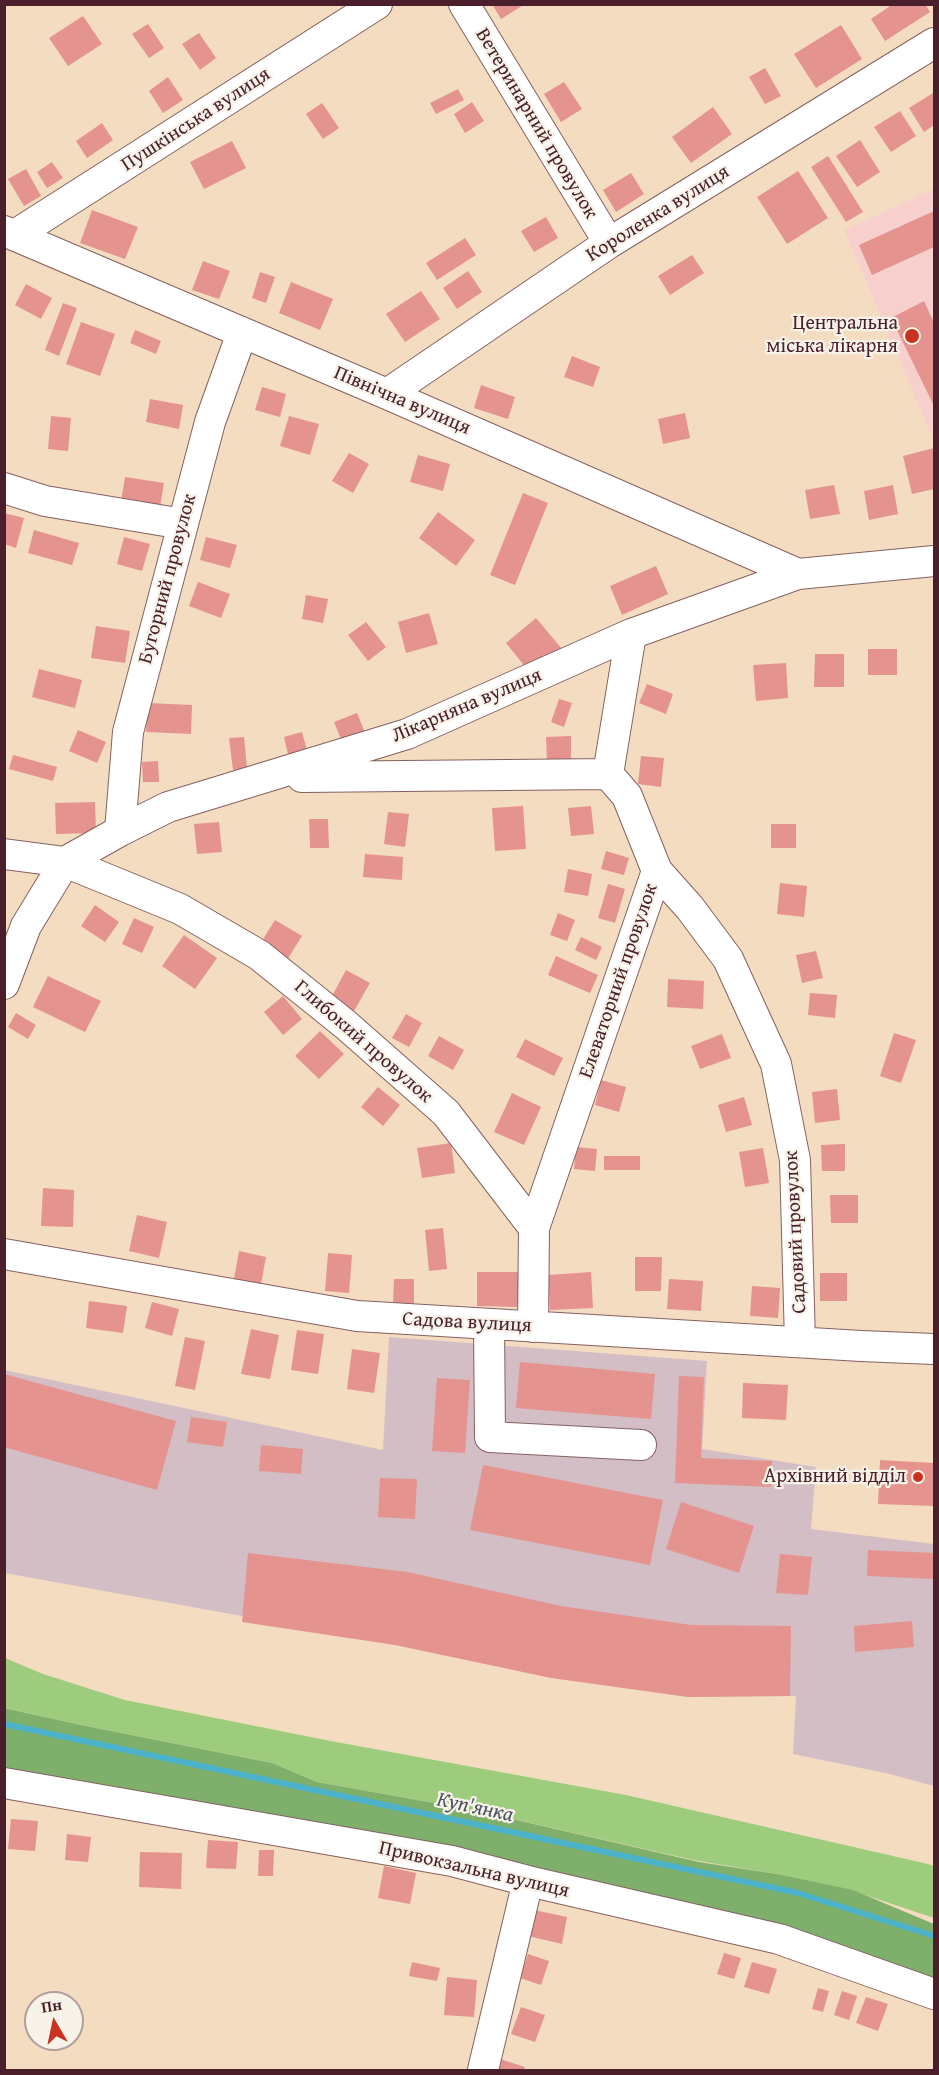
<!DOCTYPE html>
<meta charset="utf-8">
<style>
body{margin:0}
#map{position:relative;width:939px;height:2075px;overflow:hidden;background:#f4dcc1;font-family:"Gentium Book Plus",serif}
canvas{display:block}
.frame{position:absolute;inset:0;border:6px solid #4a1f2b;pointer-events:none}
.north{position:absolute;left:24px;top:1991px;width:60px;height:60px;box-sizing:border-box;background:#f7f3e8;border:2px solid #b29e9c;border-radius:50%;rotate:351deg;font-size:16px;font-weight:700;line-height:24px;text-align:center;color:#4a1f2b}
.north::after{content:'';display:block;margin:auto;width:21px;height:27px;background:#c8321e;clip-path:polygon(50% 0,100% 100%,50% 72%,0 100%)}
</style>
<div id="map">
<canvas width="939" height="2075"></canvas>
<div class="frame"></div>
<div class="north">Пн</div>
</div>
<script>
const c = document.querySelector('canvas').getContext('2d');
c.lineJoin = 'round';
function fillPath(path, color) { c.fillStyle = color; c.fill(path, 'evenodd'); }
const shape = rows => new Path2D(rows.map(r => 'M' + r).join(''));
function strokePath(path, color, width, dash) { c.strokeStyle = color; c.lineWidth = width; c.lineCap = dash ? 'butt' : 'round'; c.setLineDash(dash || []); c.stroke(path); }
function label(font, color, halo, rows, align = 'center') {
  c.font = font + ' "Gentium Book Plus",serif'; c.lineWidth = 4.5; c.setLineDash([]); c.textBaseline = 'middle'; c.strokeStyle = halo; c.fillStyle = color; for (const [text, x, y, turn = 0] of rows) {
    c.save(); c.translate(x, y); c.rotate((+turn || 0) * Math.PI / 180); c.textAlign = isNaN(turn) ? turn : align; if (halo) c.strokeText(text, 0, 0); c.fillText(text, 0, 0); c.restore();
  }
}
fillPath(shape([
 [934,189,934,441,844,230]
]), '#f7d0ce');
fillPath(shape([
 [389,1337,707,1361,702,1449,816,1467,811,1529,934,1544,934,1786,890,1774,793,1754,796,1696,688,1697,5,1573,4,1370,383,1450]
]), '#d2bec4');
fillPath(shape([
 [5,1658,43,1674,125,1700,336,1742,626,1795,928,1864,934,1866,934,1918,862,1894,777,1874,693,1860,473,1810,317,1782,272,1763,81,1725,5,1708]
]), '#9dcd7c');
fillPath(shape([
 [4,1708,81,1725,272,1763,317,1782,473,1810,699,1862,777,1874,853,1890,934,1924,934,1993,782,1941,5,1779]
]), '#7eb06c');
strokePath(shape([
 [4,1724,798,1893,934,1936]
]), '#4bb2c9', 6);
fillPath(shape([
 [492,4,525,4,501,19],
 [893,4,925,4,930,12,885,41,871,19],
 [83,16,102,44,68,66,49,38],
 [148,24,164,48,149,58,132,34],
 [841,25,862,59,816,88,794,54],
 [199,33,216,58,200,70,182,44],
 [765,68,781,96,765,104,749,77],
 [168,77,183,100,163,113,149,91],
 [564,82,582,109,561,122,544,94],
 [458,89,464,100,436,114,430,103],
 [933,93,934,96,934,125,924,132,909,108],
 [472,102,484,121,465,133,454,114],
 [322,103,339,128,323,139,306,114],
 [713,107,732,134,691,163,672,137],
 [900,111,916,136,891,152,874,127],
 [102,123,113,140,87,158,76,141],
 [860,140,880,172,857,187,836,156],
 [232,141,246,168,204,189,190,162],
 [828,156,863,212,846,222,811,167],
 [52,162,63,178,47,188,37,172],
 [26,169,41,196,24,206,8,179],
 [798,171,828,218,787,244,757,197],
 [631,173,644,194,616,212,603,190],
 [92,210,138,227,125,259,80,243],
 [934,211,934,247,872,275,859,245],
 [546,217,558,238,534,252,521,231],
 [465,238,476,255,437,280,426,263],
 [692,255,704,273,670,295,658,276],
 [203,261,230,271,219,299,192,290],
 [468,271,482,292,457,309,443,288],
 [260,272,275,277,266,303,252,298],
 [291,282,333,299,320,330,279,313],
 [26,284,52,298,41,319,15,305],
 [421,291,440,319,405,342,386,314],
 [924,301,934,323,934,406,891,318],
 [63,303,77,308,59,356,45,350],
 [81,322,115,334,100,376,66,364],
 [135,330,161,341,156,354,130,343],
 [572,356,600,367,593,387,564,377],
 [481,385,515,397,508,419,474,408],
 [262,387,286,394,280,417,255,410],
 [150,399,183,405,179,429,146,422],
 [685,413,690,438,663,444,658,419],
 [51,416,71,418,68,451,48,449],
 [289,416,319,424,310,455,280,446],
 [934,448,934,489,912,494,903,456],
 [349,453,369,464,353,493,332,481],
 [418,455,450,464,443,491,410,482],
 [125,477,164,483,160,507,121,501],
 [834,485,840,514,810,519,805,490],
 [893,485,898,514,869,520,864,491],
 [523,493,548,503,515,585,490,575],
 [438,512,475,540,456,566,419,538],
 [4,513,24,518,16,548,4,544],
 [34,530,79,543,72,565,28,553],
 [124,537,150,544,142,571,117,564],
 [206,537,237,545,230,568,200,560],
 [656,566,668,594,622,615,610,586],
 [198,582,230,594,221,618,189,606],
 [306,595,328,599,323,623,302,619],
 [429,613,438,644,406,653,398,622],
 [536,618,562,649,531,674,506,643],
 [366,622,386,647,368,661,348,635],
 [96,626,130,631,125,663,91,658],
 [868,649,897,649,897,675,868,675],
 [815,654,844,654,844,687,814,687],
 [786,663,788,698,756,701,753,665],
 [39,669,82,680,75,708,32,697],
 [647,684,673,694,666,714,639,703],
 [559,699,572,703,564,727,551,722],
 [148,703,192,705,191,734,146,732],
 [357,713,366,735,343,744,334,722],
 [78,730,106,742,97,763,69,751],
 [302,732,309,758,290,763,284,737],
 [571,736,571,761,547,762,546,737],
 [244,737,247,768,233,770,229,738],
 [13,755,57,767,53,781,9,769],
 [641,756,664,758,661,787,638,784],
 [158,761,159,782,143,782,142,762],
 [95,802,96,833,56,834,55,803],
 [523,806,526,849,495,851,492,808],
 [591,806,594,834,571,836,568,808],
 [388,812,409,814,405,847,384,844],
 [309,819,328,819,329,848,310,848],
 [219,822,222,852,197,854,194,824],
 [771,824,796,824,796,848,771,848],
 [606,851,629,858,624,875,601,869],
 [365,854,403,857,402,880,363,877],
 [568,869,592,874,588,896,564,892],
 [780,883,807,886,804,917,777,914],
 [608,884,625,889,615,923,598,918],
 [95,905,119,922,105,942,81,926],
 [558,913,575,920,567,941,550,935],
 [134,918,154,927,142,953,122,944],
 [275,920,302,936,287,960,260,944],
 [184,935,217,958,195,989,162,966],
 [581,937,602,947,596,960,575,950],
 [816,951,823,978,802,983,796,955],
 [556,956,598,975,590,993,548,975],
 [346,970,370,983,354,1011,331,998],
 [48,976,101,1001,85,1032,33,1007],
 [668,979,704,981,703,1009,667,1007],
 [810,993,837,995,835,1018,808,1015],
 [283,996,302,1019,283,1035,264,1012],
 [16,1013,36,1025,28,1039,8,1027],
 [406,1014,422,1023,409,1047,392,1038],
 [320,1031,344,1054,319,1079,295,1056],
 [894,1033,916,1040,901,1083,880,1076],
 [722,1034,731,1058,700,1069,691,1046],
 [439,1036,464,1050,453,1070,428,1056],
 [525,1039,563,1058,554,1076,516,1057],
 [601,1080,626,1087,619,1112,595,1105],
 [378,1087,400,1105,383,1126,361,1107],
 [837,1089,840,1120,815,1123,812,1092],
 [512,1093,541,1107,524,1145,494,1132],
 [744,1097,752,1125,726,1132,718,1105],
 [451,1143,455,1173,422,1178,417,1148],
 [845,1144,845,1171,822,1171,821,1145],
 [576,1147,597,1149,595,1171,574,1169],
 [763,1148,769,1183,745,1187,739,1152],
 [604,1156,640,1156,640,1170,604,1170],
 [43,1188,74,1190,73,1227,41,1226],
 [830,1195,858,1195,858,1223,831,1223],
 [137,1215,167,1222,159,1258,129,1251],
 [443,1228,447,1269,429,1271,425,1230],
 [239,1251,266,1257,261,1284,234,1279],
 [328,1253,352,1255,349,1293,325,1291],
 [635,1257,662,1257,661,1291,635,1291],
 [477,1272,519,1272,519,1307,477,1306],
 [591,1272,593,1308,550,1310,548,1275],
 [820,1273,847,1273,847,1301,820,1301],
 [394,1279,414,1279,414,1304,393,1304],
 [669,1279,703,1281,701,1311,667,1309],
 [752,1286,780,1288,778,1318,750,1316],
 [89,1301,127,1306,123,1333,86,1328],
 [152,1302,179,1309,172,1336,145,1328],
 [251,1329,279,1335,270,1379,241,1374],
 [297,1330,324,1334,318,1374,291,1370],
 [185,1337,205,1341,195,1390,175,1386],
 [352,1349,380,1353,374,1393,347,1389],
 [520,1362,655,1374,651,1419,516,1408],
 [4,1374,176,1421,157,1490,4,1447],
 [679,1376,704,1377,701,1458,772,1461,771,1487,675,1483],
 [437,1378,470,1380,465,1453,432,1451],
 [743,1383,788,1385,786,1420,742,1418],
 [191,1417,227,1422,223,1447,187,1442],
 [261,1445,303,1449,301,1474,259,1471],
 [880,1460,934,1463,934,1506,878,1504],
 [483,1465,663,1500,650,1565,470,1530],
 [380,1478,417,1479,415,1519,378,1517],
 [681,1502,754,1526,739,1573,666,1549],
 [868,1550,934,1553,934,1579,867,1576],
 [248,1553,407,1572,561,1606,691,1625,791,1626,790,1696,688,1697,551,1678,395,1645,242,1622],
 [780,1554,812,1557,808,1595,776,1593],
 [912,1621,914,1647,855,1652,854,1626],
 [11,1819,38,1821,35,1851,8,1849],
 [67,1834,91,1837,88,1862,65,1860],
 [208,1840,238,1842,236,1869,206,1868],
 [259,1850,274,1850,273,1876,258,1876],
 [140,1852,182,1853,181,1889,139,1887],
 [384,1866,416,1873,410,1904,378,1898],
 [534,1910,567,1917,562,1944,528,1936],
 [724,1953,741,1958,734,1979,717,1974],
 [528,1954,549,1961,541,1985,520,1978],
 [412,1962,440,1968,437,1981,409,1976],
 [752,1962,777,1969,769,1994,744,1987],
 [447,1977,477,1980,474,2017,444,2015],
 [818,1988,829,1991,823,2012,812,2009],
 [842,1991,857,1996,849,2020,834,2015],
 [866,1997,888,2004,878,2031,856,2023],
 [521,2007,545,2015,535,2042,511,2034],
 [500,2059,525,2067,524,2070,496,2070]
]), '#e5938f');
const minor = shape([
 [464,4,609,243],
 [4,231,387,394,798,574],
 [15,235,377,4],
 [387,394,609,243,934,43],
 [4,488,45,501,183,524],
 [302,777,608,774],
 [120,831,128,732,210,422,242,333],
 [4,854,65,862,180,909,259,955,346,1025,446,1113,534,1228,533,1327],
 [657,871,690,908,728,959,776,1064,795,1160,800,1342],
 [4,984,26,926,65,862,120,831,168,807,407,734,631,634,798,574,934,561],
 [534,1228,657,871,627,796,608,774,631,634],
 [4,1254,357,1316,861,1346,934,1349],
 [489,1324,490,1437,641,1445],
 [4,1783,452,1861,528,1881,779,1939,934,1994],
 [483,2070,528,1881]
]);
strokePath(minor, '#866160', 32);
strokePath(minor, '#fff', 30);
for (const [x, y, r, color] of [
 [912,336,8,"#c8321e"],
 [918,1477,6,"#c8321e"]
]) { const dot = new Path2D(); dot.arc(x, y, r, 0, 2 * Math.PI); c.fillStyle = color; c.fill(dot); strokePath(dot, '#f7f3e8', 2); }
label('20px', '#4a1f2b', '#f7f3e8', [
 ["Пушкінська вулиця",196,120,-33],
 ["Ветеринарний провулок",536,124,59],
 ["Короленка вулиця",658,214,-32],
 ["Північна вулиця",402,401,23],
 ["Бугорний провулок",168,579,-75],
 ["Лікарняна вулиця",467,706,-23],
 ["Елеваторний провулок",619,981,-71],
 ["Глибокий провулок",363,1042,41],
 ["Садовий провулок",796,1232,-93],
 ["Садова вулиця",467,1323,3],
 ["Привокзальна вулиця",474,1870,13]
]);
label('20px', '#4a1f2b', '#f7f3e8', [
 ["Центральна",898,324],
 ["міська лікарня",898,347],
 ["Архівний відділ",906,1477]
], 'right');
label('italic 21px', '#4a5262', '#f7f3e8', [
 ["Куп'янка",475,1808,12]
]);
</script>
